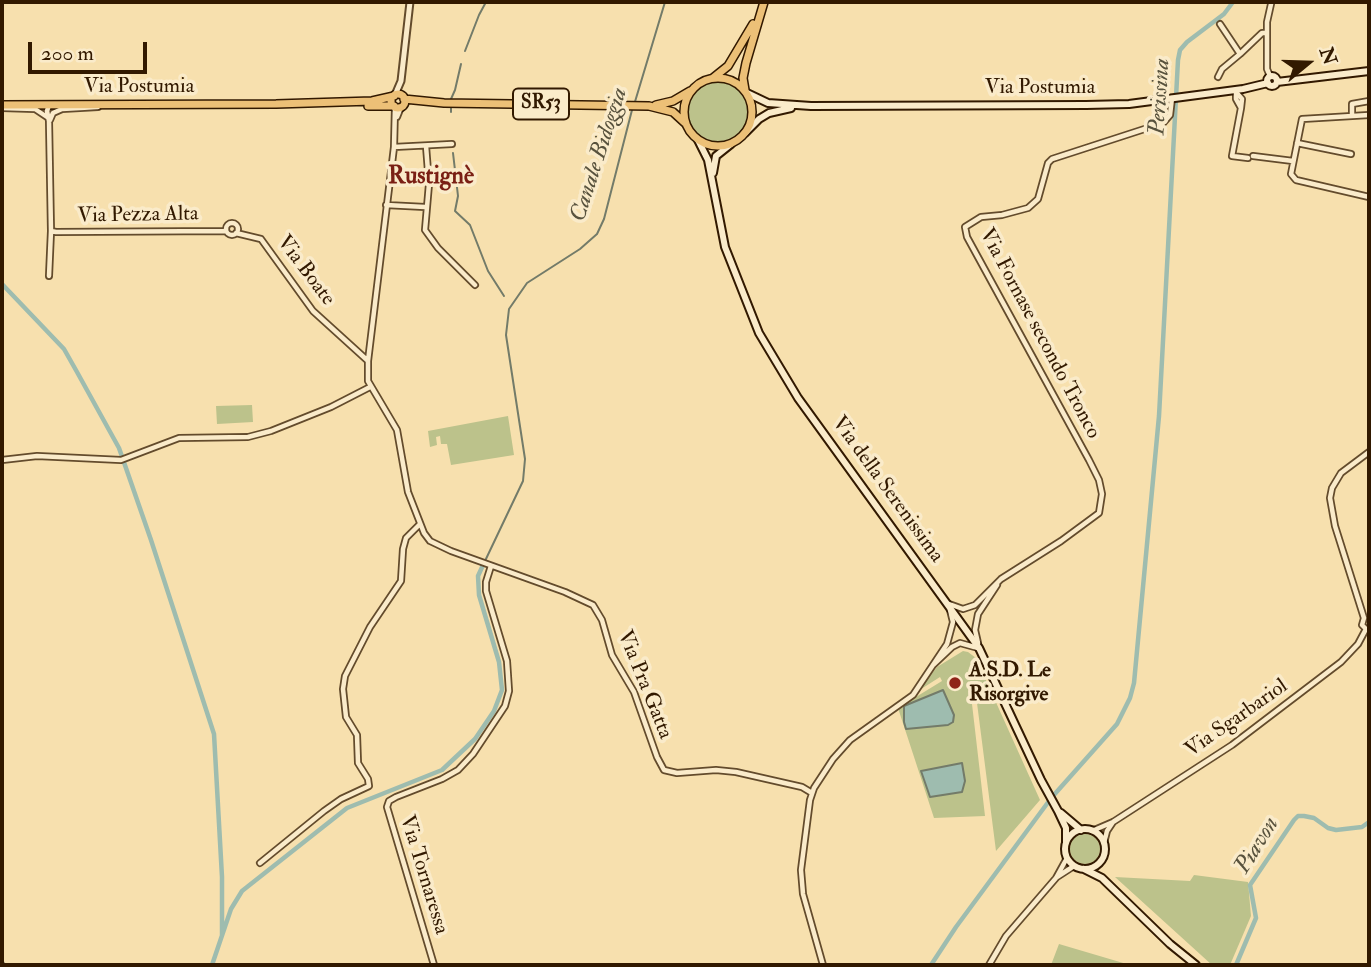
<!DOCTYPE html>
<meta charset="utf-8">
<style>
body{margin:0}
#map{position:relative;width:1371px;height:967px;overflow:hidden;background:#f7e0ae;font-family:"IM FELL Double Pica",serif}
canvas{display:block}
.frame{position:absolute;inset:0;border:4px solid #321900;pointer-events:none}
.north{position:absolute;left:1273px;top:28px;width:70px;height:70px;-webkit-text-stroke:5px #faebca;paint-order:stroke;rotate:71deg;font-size:19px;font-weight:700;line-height:28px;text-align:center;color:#321900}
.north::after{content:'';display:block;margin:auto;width:24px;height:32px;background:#321900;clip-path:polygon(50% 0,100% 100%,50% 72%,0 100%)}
.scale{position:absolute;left:28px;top:42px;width:119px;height:32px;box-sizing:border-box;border:4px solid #321900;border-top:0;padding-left:9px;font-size:21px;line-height:24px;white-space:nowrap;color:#321900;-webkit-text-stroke:5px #faebca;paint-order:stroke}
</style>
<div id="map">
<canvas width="1371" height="967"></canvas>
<div class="frame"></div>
<div class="north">N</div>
<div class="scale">200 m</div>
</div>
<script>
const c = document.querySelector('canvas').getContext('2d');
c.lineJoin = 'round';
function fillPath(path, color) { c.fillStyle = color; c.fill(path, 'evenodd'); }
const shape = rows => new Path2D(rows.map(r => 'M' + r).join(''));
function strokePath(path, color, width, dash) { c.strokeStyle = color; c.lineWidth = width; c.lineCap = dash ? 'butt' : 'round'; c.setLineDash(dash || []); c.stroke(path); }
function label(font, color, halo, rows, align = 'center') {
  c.font = font + ' "IM FELL Double Pica",serif'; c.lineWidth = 7; c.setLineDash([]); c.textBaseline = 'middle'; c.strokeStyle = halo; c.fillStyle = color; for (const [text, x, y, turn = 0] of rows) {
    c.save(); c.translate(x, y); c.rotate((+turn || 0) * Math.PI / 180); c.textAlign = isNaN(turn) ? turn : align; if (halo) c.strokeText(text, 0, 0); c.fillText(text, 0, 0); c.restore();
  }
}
fillPath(shape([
 '687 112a31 31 0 1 1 62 0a31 31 0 1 1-62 0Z',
 [252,405,253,422,217,424,216,406],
 [508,416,514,455,451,465,447,444,441,444,440,436,436,437,437,445,430,447,428,431],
 [963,651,968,652,976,658,1040,800,996,851,977,703,972,704,985,816,934,818,898,708,942,681,940,677,918,691,937,667],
 '1070 849a15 15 0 1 1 30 0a15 15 0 1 1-30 0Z',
 [1194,875,1248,882,1251,916,1230,965,1212,965,1115,877,1190,881],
 [1059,944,1130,965,1051,965]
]), '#bcc28b');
const water = shape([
 [943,690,954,715,953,722,948,725,906,729,904,722,904,706,943,690],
 [962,763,965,781,962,792,930,797,921,771,962,763]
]);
fillPath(water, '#9ebcaf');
strokePath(water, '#737b69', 2);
strokePath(shape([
 [465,51,479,15,486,2],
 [451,99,455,90,461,64],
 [634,105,665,2],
 [451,112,451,105],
 [453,153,458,196,455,211,470,225,488,271,504,296],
 [485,561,523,481,525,459,506,335,509,309,527,283,580,249,597,234,604,219,632,110],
 [2,960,5,965]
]), '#737b69', 2);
strokePath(shape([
 [2,284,64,349,77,372,119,448,151,540,214,734,222,877,222,935],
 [1053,796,1117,724,1130,698,1134,683,1159,416,1178,60,1180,50,1187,42,1224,14,1233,2],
 [212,965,231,909,242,891,347,808,442,770,475,739,494,711,502,690,499,662,479,595,478,576,484,563],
 [931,965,956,927,1049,801],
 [1236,965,1256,918,1250,885,1294,820,1298,816,1304,816,1314,818,1328,828,1336,830,1362,827,1369,822]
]), '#9ebcaf', 4.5);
const minor = shape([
 [1220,24,1240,54],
 [1270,76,1267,69,1267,22,1271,4],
 [1218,77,1222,69,1240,54,1262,33,1267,33],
 [1236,90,1236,99,1241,108,1242,99,1236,92],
 [49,105,47,111,49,121,51,231,56,232,226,231],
 [395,107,394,147,368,361,368,381,397,430,408,492,424,533,430,541,451,551,565,592,593,605,602,620,612,655,634,692,657,757,664,770,677,773,716,770,736,772,802,787,812,793],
 [2,108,35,109,47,117],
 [1241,108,1232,156,1248,158],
 [1369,115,1302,119,1291,174,1296,180,1369,197],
 [1352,116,1352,104,1369,101],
 [397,117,401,107],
 [50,120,53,113,62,109,98,107],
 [1297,143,1351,154],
 [426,146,429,184,425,230,438,248,475,285],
 [394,147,452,144],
 [1253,156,1293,161],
 [386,205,425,207],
 '226 229a6 6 0 1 1 12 0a6 6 0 1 1-12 0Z',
 [236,233,261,239,313,311,367,360],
 [49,276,51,231],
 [2,460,37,456,121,460,179,438,248,437,271,431,331,407,370,387],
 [949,604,963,609,975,605,1001,579,1061,541,1099,513,1102,494,1099,480,1089,460,967,237,965,227,981,217,1002,215,1028,208,1038,199,1048,163,1052,159,1163,123,1170,115,1172,98],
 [1366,629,1362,625,1364,618,1335,526,1330,498,1332,488,1341,473,1369,452],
 [978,643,975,630,978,614,997,585],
 [933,665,952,647,960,643,978,648],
 [1092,831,1113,822,1232,745,1341,662,1358,644,1366,629,1369,629],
 [1104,843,1107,831,1113,822],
 [260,863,324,811,341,799,369,786,368,779,358,763,357,735,346,717,343,689,345,676,370,627,401,581,403,549,406,538,420,524],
 [1057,877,1074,866],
 [434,965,387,807,389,801,396,797,442,779,458,770,473,754,505,706,509,691,507,661,486,591,486,582,491,566],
 [823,965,803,894,801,870,810,800,814,788,833,759,850,740,913,695,947,644,953,622,950,610],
 [989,965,1006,936,1056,878,1067,858]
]);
const tertiary = shape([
 [395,95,401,81,410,2]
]);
const secondary = shape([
 '1267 81a5 5 0 1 1 10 0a5 5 0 1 1-10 0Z',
 [1277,82,1369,71],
 [747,93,768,103,811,106,1086,105,1129,104,1243,89,1268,83],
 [745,133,759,119,769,113,791,108],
 [698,140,708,160,725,247,759,333,798,398,979,648,1041,780,1058,811,1066,828,1066,842],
 [713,173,716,156,731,144],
 [1061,813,1081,830],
 '1065 849a20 20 0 1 1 40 0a20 20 0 1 1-40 0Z',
 [1084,869,1102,878,1170,944,1196,965]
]);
const primary = shape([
 '684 112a34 34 0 1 1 68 0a34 34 0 1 1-68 0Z',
 [713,78,728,66,753,24],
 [745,90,743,78,746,63,764,2],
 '391 101a7 7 0 1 1 14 0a7 7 0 1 1-14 0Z',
 [404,99,444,103,649,106,673,112,685,123],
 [2,105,276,104,372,101,394,96],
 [656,105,673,101,690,91],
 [368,106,394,106]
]);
strokePath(minor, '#634b2c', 8);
strokePath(tertiary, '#634b2c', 9);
strokePath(secondary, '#321900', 10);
strokePath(primary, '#321900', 10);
strokePath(minor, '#faebca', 4.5);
strokePath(tertiary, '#faebca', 5);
strokePath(secondary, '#faebca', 6);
strokePath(primary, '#ecc077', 7);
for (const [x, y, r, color] of [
 [955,683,7,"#8f2418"]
]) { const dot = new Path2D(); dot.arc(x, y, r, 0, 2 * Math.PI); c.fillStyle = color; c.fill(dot); strokePath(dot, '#faebca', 2.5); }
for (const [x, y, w] of [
 [541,104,56]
]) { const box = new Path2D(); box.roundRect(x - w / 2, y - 15.5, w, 31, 5); c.fillStyle = '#faebca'; c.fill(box); strokePath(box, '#321900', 2); }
label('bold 19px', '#321900', null, [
 ["SR53",541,104]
]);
label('21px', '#321900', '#faebca', [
 ["Via Postumia",139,87],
 ["Via Postumia",1040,88],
 ["Via Pezza Alta",138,216,-1],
 ["Via Boate",305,271,53],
 ["Via Fornase secondo Tronco",1039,334,62],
 ["Via della Serenissima",887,490,54],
 ["Via Pra Gatta",644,685,68],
 ["Via Sgarbariol",1237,719,-35],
 ["Via Tornaressa",423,875,73]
]);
label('bold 21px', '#321900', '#faebca', [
 ["A.S.D. Le",969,671],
 ["Risorgive",969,695]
], 'left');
label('italic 23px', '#58523d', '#faebca', [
 ["Perissina",1161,97,-86],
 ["Canale Bidoggia",600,155,-72],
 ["Piavon",1258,846,-58]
]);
label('bold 24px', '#7a1f14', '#faebca', [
 ["Rustignè",431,178]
]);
</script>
